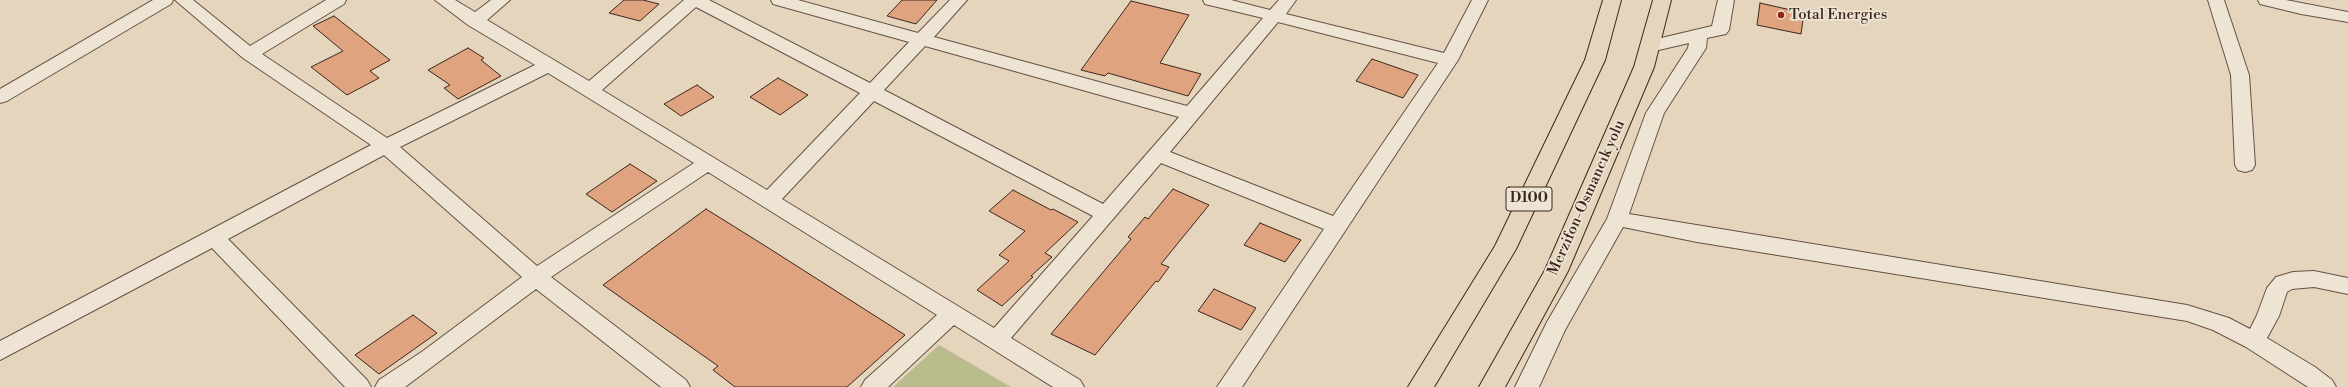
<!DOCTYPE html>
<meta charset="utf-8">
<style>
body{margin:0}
canvas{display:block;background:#e5d5bd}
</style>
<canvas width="2348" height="387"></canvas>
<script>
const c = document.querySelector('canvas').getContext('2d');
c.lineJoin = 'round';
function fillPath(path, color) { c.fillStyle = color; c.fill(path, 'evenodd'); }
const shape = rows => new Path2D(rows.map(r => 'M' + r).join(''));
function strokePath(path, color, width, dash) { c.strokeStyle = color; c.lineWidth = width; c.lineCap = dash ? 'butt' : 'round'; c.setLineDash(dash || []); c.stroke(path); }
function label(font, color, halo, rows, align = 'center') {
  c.font = font + ' "Libre Bodoni",serif'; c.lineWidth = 3.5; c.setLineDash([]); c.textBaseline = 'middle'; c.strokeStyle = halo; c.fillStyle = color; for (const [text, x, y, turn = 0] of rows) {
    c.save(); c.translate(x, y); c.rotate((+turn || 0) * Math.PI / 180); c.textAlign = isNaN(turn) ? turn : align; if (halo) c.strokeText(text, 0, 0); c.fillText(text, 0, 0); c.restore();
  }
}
fillPath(shape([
 [939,345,1011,387,893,387]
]), '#babc8d');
const building = shape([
 [624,0,643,0,659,4,640,21,609,13,624,0],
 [902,0,937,0,916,24,887,16,902,0],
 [1131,1,1189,15,1160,63,1201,74,1188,96,1108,73,1105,76,1081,70,1131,1],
 [1760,3,1804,13,1801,34,1757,25,1760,3],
 [334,16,390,60,370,71,379,78,347,95,311,67,343,51,313,26,334,16],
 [468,48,484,58,481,60,501,76,458,99,444,88,450,85,428,70,468,48],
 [1372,59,1418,75,1403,98,1356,81,1372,59],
 [778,78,808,95,780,115,750,97,778,78],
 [697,85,714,97,681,116,664,104,697,85],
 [630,164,657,181,612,212,586,194,630,164],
 [1173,189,1209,205,1161,264,1169,267,1158,282,1156,281,1095,355,1051,334,1131,239,1128,237,1145,217,1148,219,1173,189],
 [1013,190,1051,210,1053,209,1078,222,1045,253,1052,257,1031,276,1033,277,1002,306,977,290,1009,261,999,255,1025,231,989,211,1013,190],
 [706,209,767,247,905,335,847,387,735,387,713,370,718,366,603,285,706,209],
 [1260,223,1301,240,1285,262,1244,245,1260,223],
 [1214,289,1256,308,1241,330,1198,311,1214,289],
 [413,315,437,333,379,374,355,355,413,315]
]);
fillPath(building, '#e0a37f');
strokePath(building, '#3c271d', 1);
const minor = shape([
 [153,0,173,0,171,4,7,101,0,103,0,89,153,0],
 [175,0,193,0,250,46,326,0,346,0,344,4,262,54,387,138,535,65,468,25,435,0,455,0,475,12,491,0,510,0,487,20,589,81,684,0,709,0,870,83,909,42,773,4,771,0,798,0,918,33,950,0,967,0,934,37,1187,106,1263,18,1205,4,1203,0,1231,0,1270,10,1279,0,1296,0,1286,14,1444,53,1472,0,1488,0,1458,60,1242,387,1217,387,1324,229,1161,163,1011,338,1080,380,1084,387,1053,387,954,325,888,387,861,387,865,380,937,315,708,172,551,277,686,380,690,387,661,387,536,289,405,387,375,387,379,380,423,351,522,277,384,155,228,239,367,380,371,387,345,387,212,248,0,360,0,341,371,145,243,58,175,0],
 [696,7,860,93,767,190,602,90,696,7],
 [1278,22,1438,63,1333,216,1170,152,1278,22],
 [925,46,1179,117,1103,204,884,90,925,46],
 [548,73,694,163,537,266,400,147,548,73],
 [874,101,1093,216,994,328,782,199,874,101],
 [1718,0,1734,0,1729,30,1726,34,1707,38,1706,48,1664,113,1629,214,2187,305,2229,318,2250,329,2257,315,2267,288,2276,277,2293,272,2314,271,2348,278,2348,294,2314,287,2292,289,2287,292,2279,316,2267,338,2315,367,2332,380,2336,387,2308,387,2246,347,2213,330,2187,321,1697,242,1623,227,1565,330,1539,387,1515,387,1547,322,1607,219,1646,113,1688,48,1689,43,1650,52,1644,50,1641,46,1644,42,1712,26,1718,0],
 [2208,0,2224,0,2249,75,2255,165,2252,170,2245,172,2238,170,2235,165,2231,75,2208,0],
 [2258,0,2286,0,2348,12,2348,22,2301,14,2260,4,2258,0]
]);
const highway = shape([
 [1603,0,1621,0,1605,60,1516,249,1434,387,1408,387,1495,246,1585,60,1603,0],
 [1653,0,1671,0,1654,67,1568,271,1505,387,1479,387,1545,270,1634,67,1653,0]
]);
strokePath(minor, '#665245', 2);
strokePath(highway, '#3c271d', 2);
fillPath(minor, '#eee4d4');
fillPath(highway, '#e5d5bd');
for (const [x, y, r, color] of [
 [1781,15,4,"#8f2418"]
]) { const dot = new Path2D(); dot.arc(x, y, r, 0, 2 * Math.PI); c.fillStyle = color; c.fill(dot); strokePath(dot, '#eee4d4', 1.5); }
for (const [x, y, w] of [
 [1529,199,46]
]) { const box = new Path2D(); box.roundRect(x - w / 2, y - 12, w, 24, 3); c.fillStyle = '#eee4d4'; c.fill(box); strokePath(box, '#3c271d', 1); }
label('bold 14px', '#3c271d', null, [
 ["D100",1529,199]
]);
label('15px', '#3c271d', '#eee4d4', [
 ["Total Energies",1789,15]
], 'left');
label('15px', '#3c271d', '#eee4d4', [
 ["Merzifon-Osmancık yolu",1587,198,-66]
]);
</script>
